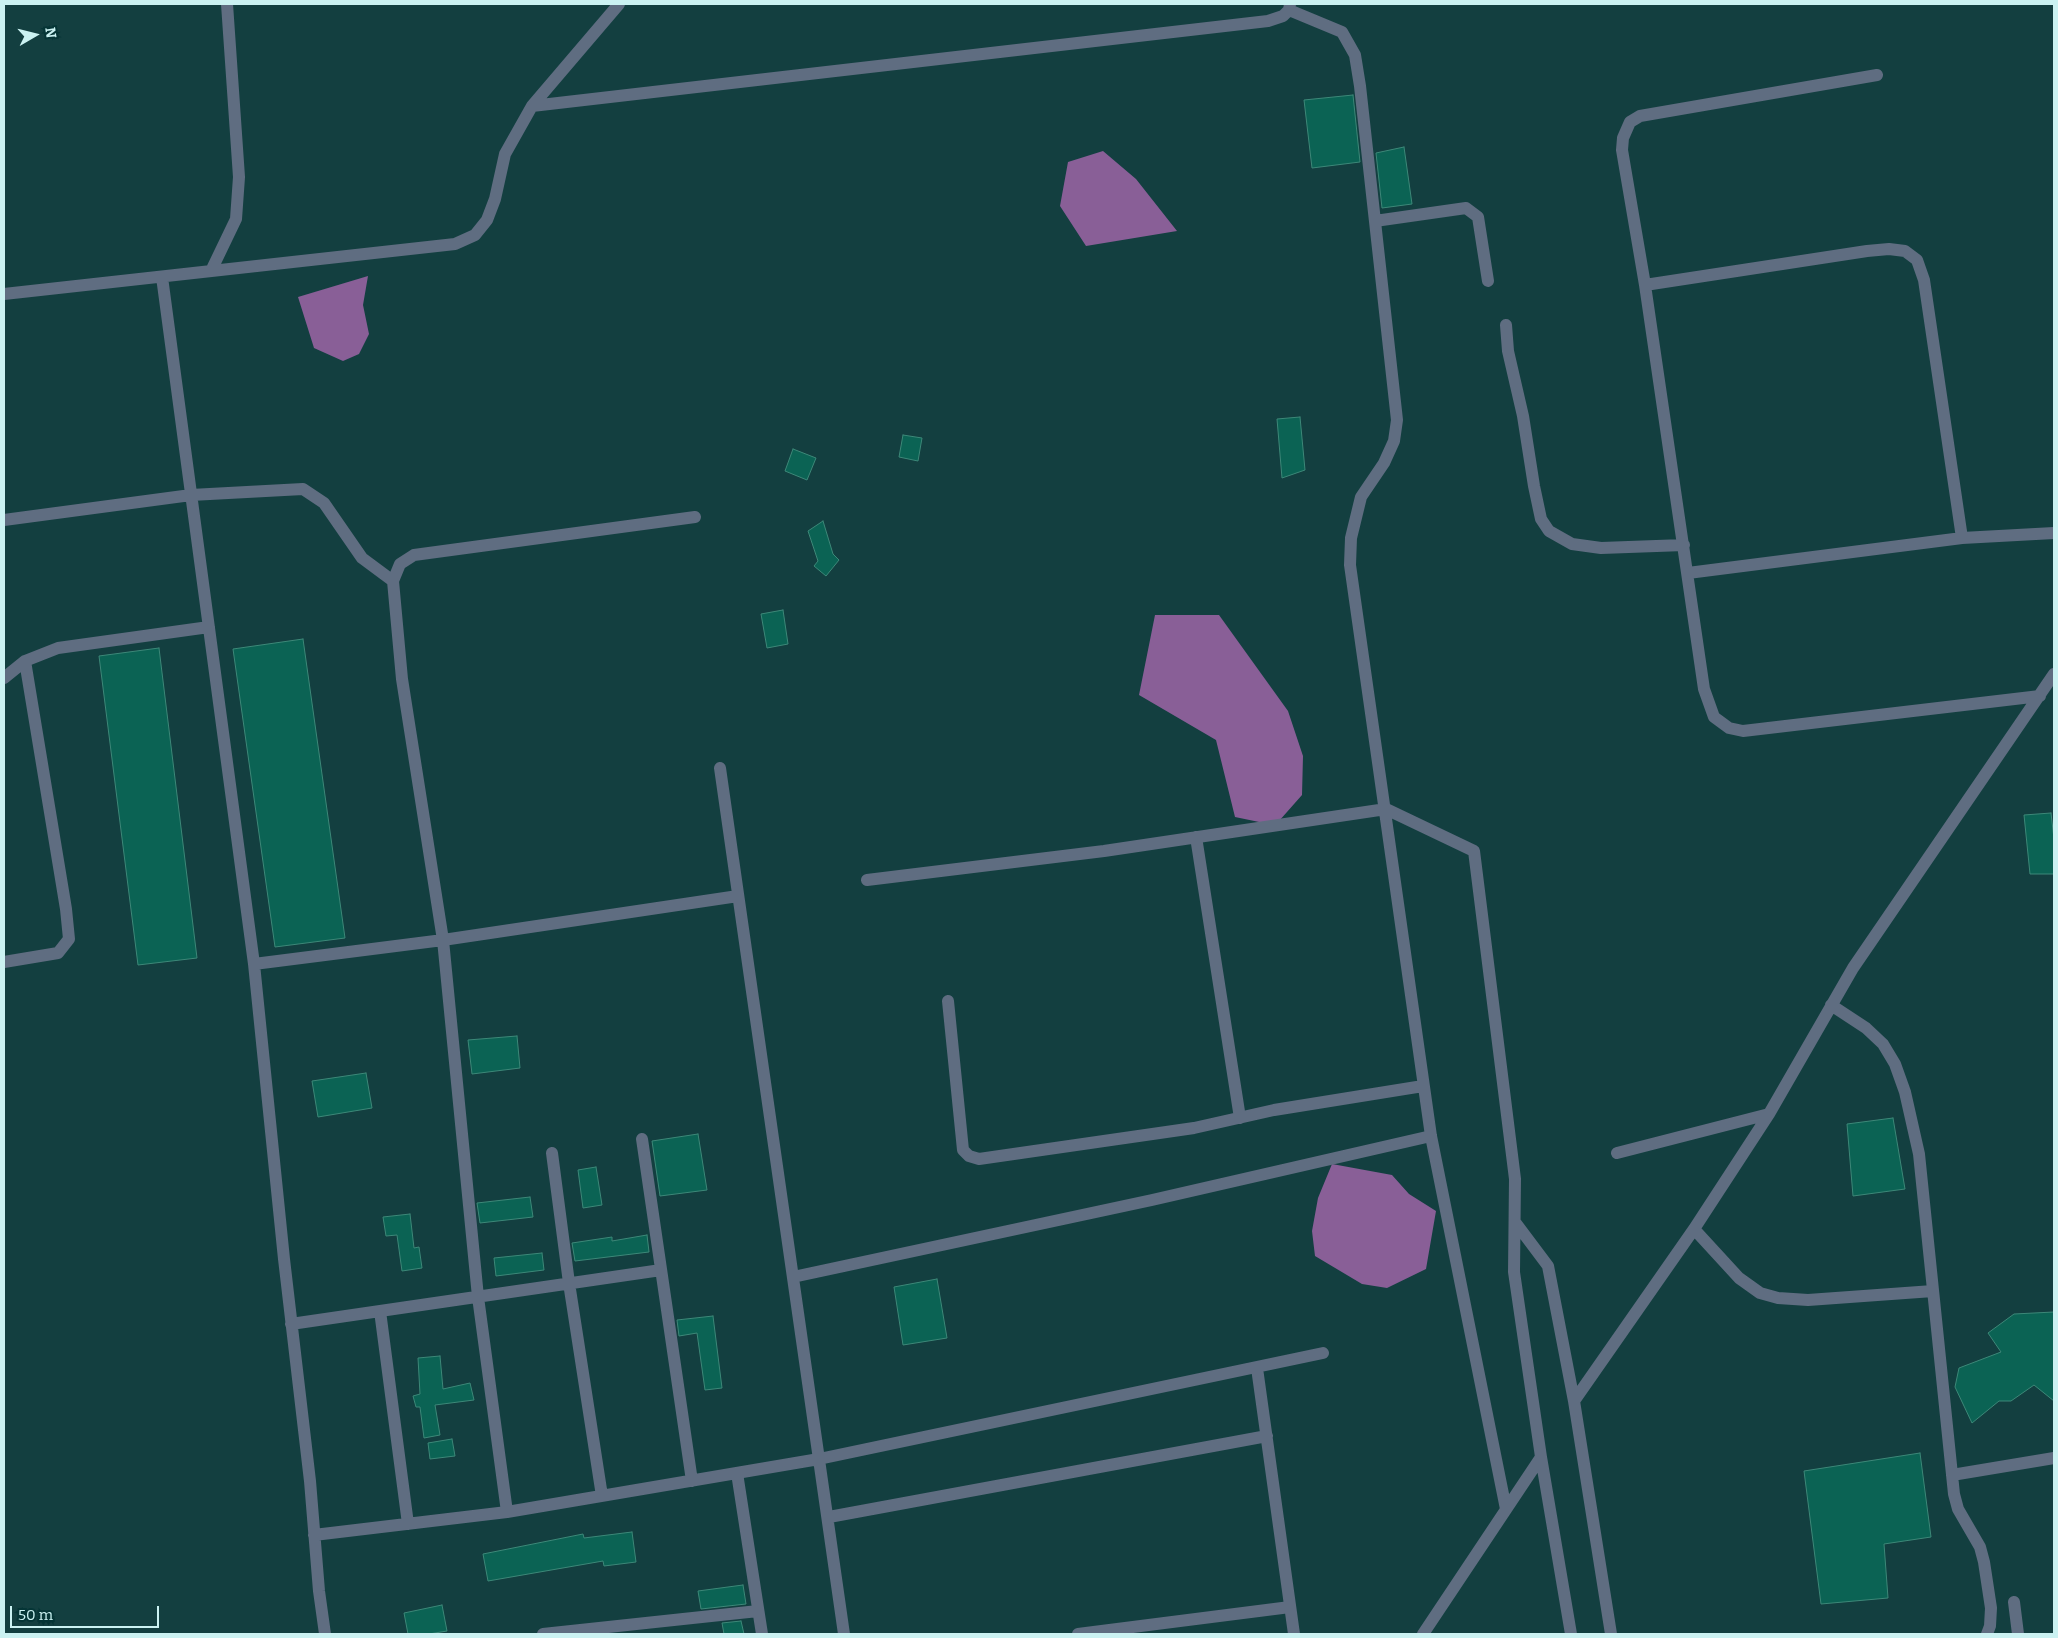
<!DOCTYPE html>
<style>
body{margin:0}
#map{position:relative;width:2058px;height:1638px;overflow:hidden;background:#133f40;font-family:Bitter,serif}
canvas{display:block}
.frame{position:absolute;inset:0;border:5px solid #cbf2f2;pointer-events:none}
.north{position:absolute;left:10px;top:10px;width:50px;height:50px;-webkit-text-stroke:4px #053536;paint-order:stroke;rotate:82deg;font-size:14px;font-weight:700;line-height:20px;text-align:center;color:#cbf2f2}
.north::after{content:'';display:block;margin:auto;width:18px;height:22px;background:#cbf2f2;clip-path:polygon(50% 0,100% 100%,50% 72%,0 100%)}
.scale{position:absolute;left:10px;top:1606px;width:149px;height:22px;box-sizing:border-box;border:2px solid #cbf2f2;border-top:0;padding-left:6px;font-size:15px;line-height:18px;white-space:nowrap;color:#cbf2f2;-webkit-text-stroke:4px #053536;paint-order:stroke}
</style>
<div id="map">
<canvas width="2058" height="1638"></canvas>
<div class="frame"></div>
<div class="north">N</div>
<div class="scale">50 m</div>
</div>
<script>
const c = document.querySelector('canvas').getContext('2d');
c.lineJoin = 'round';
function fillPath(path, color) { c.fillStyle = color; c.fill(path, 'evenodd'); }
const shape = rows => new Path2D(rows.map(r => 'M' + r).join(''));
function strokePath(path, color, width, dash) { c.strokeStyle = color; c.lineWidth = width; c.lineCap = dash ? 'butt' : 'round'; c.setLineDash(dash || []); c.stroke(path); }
fillPath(shape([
 [1103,151,1136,179,1177,231,1086,246,1060,206,1068,162],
 [368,276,363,305,369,334,359,354,343,361,314,348,298,297],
 [1155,615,1219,615,1288,711,1303,756,1302,795,1279,821,1264,823,1235,817,1216,740,1139,695],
 [1332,1164,1392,1175,1409,1194,1436,1211,1426,1269,1387,1288,1362,1284,1315,1256,1312,1231,1318,1198]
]), '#895f97');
const building = shape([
 [1353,95,1360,162,1312,168,1304,100,1353,95],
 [1404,147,1412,204,1382,208,1376,153,1404,147],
 [1300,417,1305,470,1282,478,1277,419,1300,417],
 [903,435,922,438,918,461,899,457,903,435],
 [793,449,816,458,807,480,785,471,793,449],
 [823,521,833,554,839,560,826,576,814,566,818,561,808,531,823,521],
 [783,610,788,644,767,648,761,614,783,610],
 [303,639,345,938,275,947,233,649,303,639],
 [159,648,197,958,138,965,99,656,159,648],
 [2051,813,2054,839,2054,874,2030,874,2024,815,2051,813],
 [517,1036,520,1068,472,1074,468,1040,517,1036],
 [366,1073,372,1108,318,1117,312,1081,366,1073],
 [1893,1118,1905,1189,1853,1196,1847,1124,1893,1118],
 [698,1134,707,1190,660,1196,652,1141,698,1134],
 [596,1167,602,1205,583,1208,578,1170,596,1167],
 [530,1197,533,1217,480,1223,477,1203,530,1197],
 [410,1214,414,1248,419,1247,422,1268,402,1271,397,1235,386,1236,383,1217,410,1214],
 [647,1235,649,1252,575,1261,572,1243,612,1237,612,1241,647,1235],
 [542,1253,544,1270,496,1276,494,1258,542,1253],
 [937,1279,947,1338,903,1345,894,1287,937,1279],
 [2054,1312,2054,1401,2034,1385,2011,1401,1999,1401,1972,1423,1955,1387,1959,1368,2001,1352,1988,1333,2014,1314,2054,1312],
 [713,1316,722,1388,705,1390,697,1333,679,1336,677,1320,713,1316],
 [440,1356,443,1389,470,1383,474,1400,435,1405,440,1435,424,1438,420,1407,416,1407,413,1396,420,1394,418,1358,440,1356],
 [452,1439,455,1456,430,1459,428,1443,452,1439],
 [1920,1453,1931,1537,1884,1544,1888,1598,1821,1604,1804,1471,1920,1453],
 [632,1532,636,1562,604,1566,603,1561,488,1581,483,1554,583,1534,584,1538,632,1532],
 [743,1585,746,1604,701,1609,698,1591,743,1585],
 [442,1605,447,1631,429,1634,408,1634,404,1613,442,1605],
 [741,1621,744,1634,724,1634,722,1623,741,1621]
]);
fillPath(building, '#0b6354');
strokePath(building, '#3d8878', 1);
strokePath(shape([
 [1289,10,1342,32,1355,55,1360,86,1397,420,1394,441,1384,463,1361,497,1351,538,1350,565,1431,1136,1506,1509],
 [1877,75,1640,116,1630,122,1623,138,1622,150,1645,285,1704,689,1714,717,1729,728,1743,731,2040,696],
 [532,106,1268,21,1283,16,1289,10,1290,4],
 [1375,221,1466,208,1478,217,1488,281],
 [211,271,236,219,239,177,227,4],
 [162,277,254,964,284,1259,310,1481,319,1591,325,1634],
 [1645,285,1867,251,1889,249,1905,251,1917,260,1924,280,1962,538],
 [4,294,455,244,475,235,487,220,495,199,505,154,532,106,619,4],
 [1506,325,1508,351,1523,416,1534,486,1541,519,1549,531,1572,544,1601,548,1684,545],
 [4,520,191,495,303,489,324,503,362,558,393,581],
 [1688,573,1962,538,2054,533],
 [4,678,25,661,58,648,209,627],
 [720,768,844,1634],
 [1196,837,1240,1118],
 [867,880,1104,851,1386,809,1474,851,1515,1179,1514,1272,1541,1457,1571,1634],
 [4,962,58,953,69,939,66,909,25,661],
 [254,964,443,940,738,896],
 [948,1001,963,1150,969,1156,979,1159,1194,1128,1274,1110,1423,1086],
 [1831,1005,1866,1028,1883,1044,1895,1064,1905,1092,1919,1154,1954,1494,1958,1509,1980,1547,1984,1562,1991,1608,1990,1626,1987,1634],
 [642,1139,692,1481],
 [552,1153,569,1283,602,1496],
 [1617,1153,1769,1114],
 [1515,1222,1548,1266,1574,1401,1611,1634],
 [1694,1229,1739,1278,1760,1293,1778,1298,1808,1300,1933,1291],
 [793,1277,1152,1200,1431,1136],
 [380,1311,408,1524],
 [291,1324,661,1270],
 [1257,1368,1294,1634],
 [1574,1401,1694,1229,1769,1114,1853,968,2054,674],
 [737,1473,762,1634],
 [1952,1475,2054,1458],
 [507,1512,478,1297,443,940,402,679,393,581,400,564,414,555,695,517],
 [829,1517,1267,1436],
 [314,1535,507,1512,819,1459,1323,1353],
 [2014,1602,2018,1634],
 [543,1634,758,1611],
 [1078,1634,1290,1607],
 [1423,1634,1541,1457]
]), '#5f6d81', 12);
</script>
